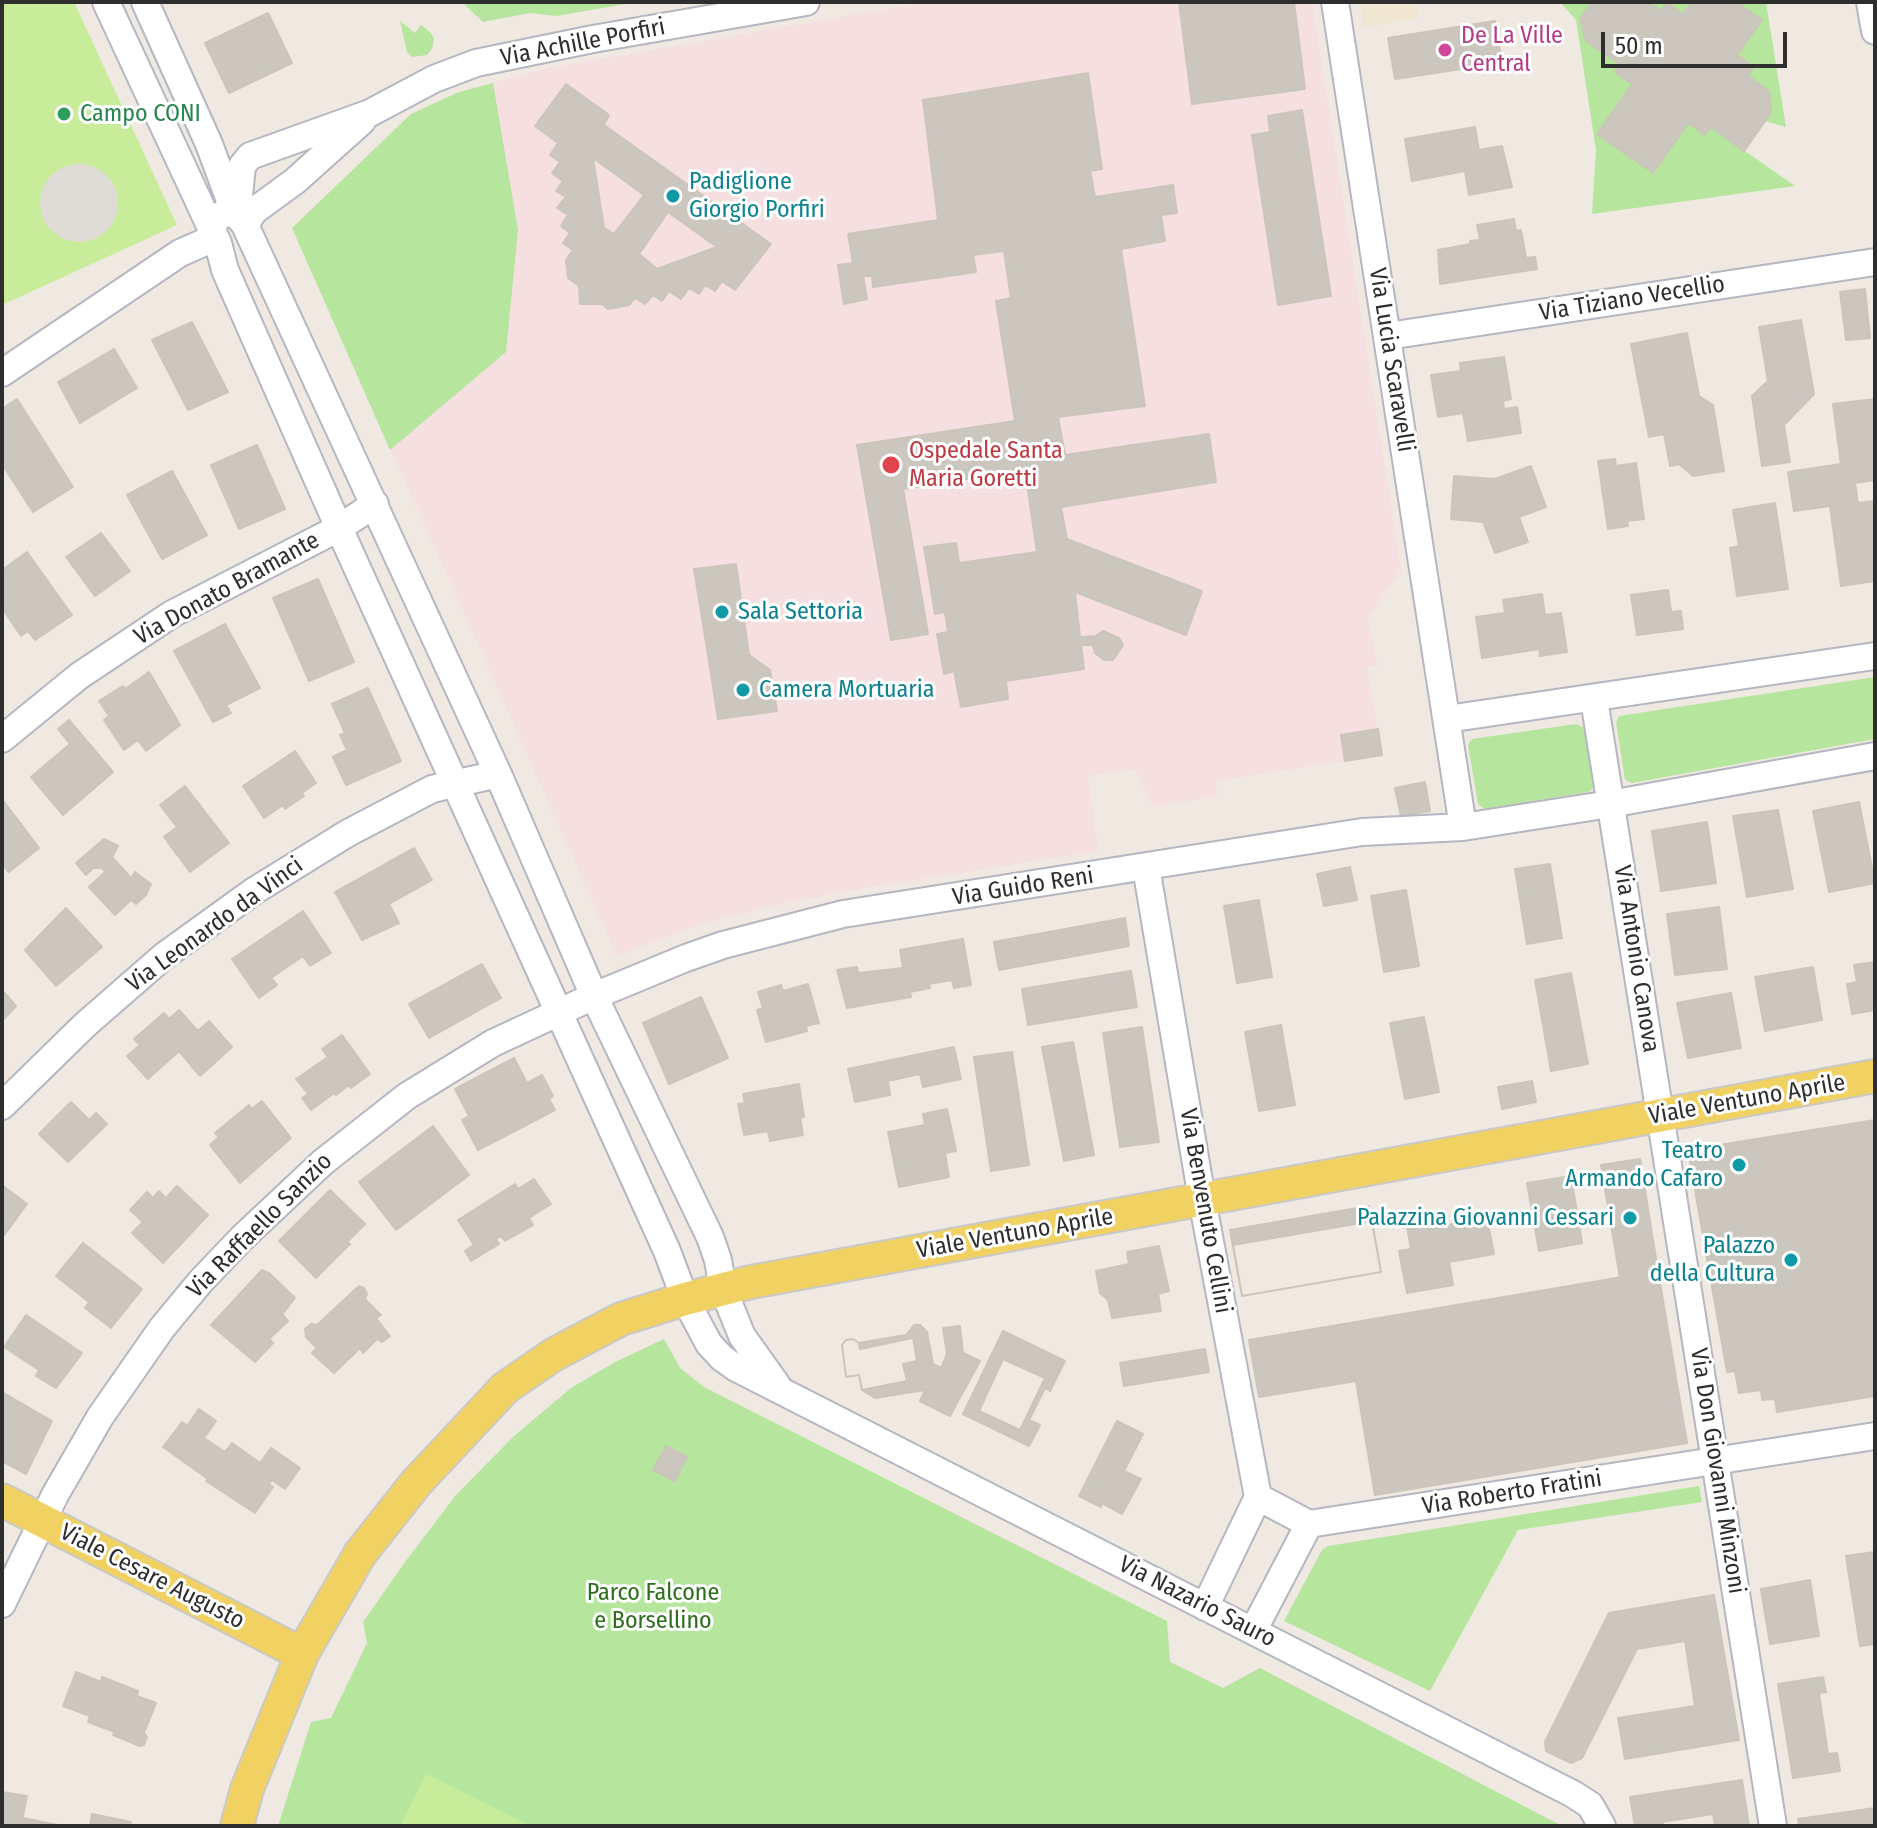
<!DOCTYPE html>
<style>
body{margin:0}
#map{position:relative;width:1877px;height:1828px;overflow:hidden;background:#efe9e1;font-family:"Fira Sans Condensed",sans-serif}
canvas{display:block}
.frame{position:absolute;inset:0;border:4px solid #2e2e2e;pointer-events:none}
.scale{position:absolute;left:1601px;top:32px;width:186px;height:36px;box-sizing:border-box;border:4px solid #2e2e2e;border-top:0;padding-left:10px;font-size:24px;line-height:28px;white-space:nowrap;color:#2e2e2e;-webkit-text-stroke:6px #fff;paint-order:stroke}
</style>
<div id="map">
<canvas width="1877" height="1828"></canvas>
<div class="frame"></div>
<div class="scale">50 m</div>
</div>
<script>
const c = document.querySelector('canvas').getContext('2d');
c.lineJoin = 'round';
function fillPath(path, color) { c.fillStyle = color; c.fill(path, 'evenodd'); }
const shape = rows => new Path2D(rows.map(r => 'M' + r).join(''));
function strokePath(path, color, width, dash) { c.strokeStyle = color; c.lineWidth = width; c.lineCap = dash ? 'butt' : 'round'; c.setLineDash(dash || []); c.stroke(path); }
function label(font, color, halo, rows, align = 'center') {
  c.font = font + ' "Fira Sans Condensed",sans-serif'; c.lineWidth = 6; c.setLineDash([]); c.textBaseline = 'middle'; c.strokeStyle = halo; c.fillStyle = color; for (const [text, x, y, turn = 0] of rows) {
    c.save(); c.translate(x, y); c.rotate((+turn || 0) * Math.PI / 180); c.textAlign = isNaN(turn) ? turn : align; if (halo) c.strokeText(text, 0, 0); c.fillText(text, 0, 0); c.restore();
  }
}
fillPath(shape([
 [1360,2,1416,2,1418,18,1364,28]
]), '#f0e6d1');
fillPath(shape([
 [926,2,1312,2,1401,569,1368,618,1377,665,1367,667,1382,755,1215,781,1218,796,1153,807,1135,769,1088,776,1098,851,840,892,772,906,695,926,617,956,292,228,411,114,459,92,548,68]
]), '#f5dfe0');
fillPath(shape([
 [462,2,637,2,556,16,530,13,483,22],
 [1560,2,1766,2,1786,127,1765,121,1745,151,1795,186,1592,214,1596,150,1576,20],
 [400,21,415,33,421,25,431,33,434,39,432,49,427,55,412,57,407,52],
 [493,83,518,230,506,352,390,450,292,228,411,114,459,92],
 [1875,677,1875,739,1632,783,1625,780,1616,722,1619,716],
 [1576,724,1585,728,1595,787,1588,792,1485,809,1478,804,1468,745,1472,739],
 [664,1339,680,1368,704,1387,1167,1621,1170,1662,1223,1688,1260,1668,1562,1826,278,1826,311,1722,331,1718,367,1643,363,1622,405,1562,456,1495,514,1436,571,1388,615,1362],
 [1699,1486,1702,1502,1518,1530,1430,1691,1284,1621,1322,1550,1328,1546]
]), '#b6e59e');
fillPath(shape([
 [2,2,74,2,177,225,2,305],
 [426,1774,530,1826,400,1826]
]), '#c9ec9a');
fillPath(shape([
 '40 203a39 39 0 1 1 78 0a39 39 0 1 1-78 0Z'
]), '#dfdcd8');
const building = shape([
 [1179,2,1294,2,1305,89,1192,104,1179,2],
 [1592,2,1647,2,1661,11,1667,3,1683,14,1692,2,1736,2,1762,20,1737,55,1754,67,1748,76,1769,91,1771,113,1744,151,1711,127,1705,135,1688,123,1653,173,1597,134,1632,84,1615,72,1621,65,1586,41,1580,19,1592,2],
 [268,13,292,63,229,93,205,43,268,13],
 [1495,21,1502,63,1395,79,1388,38,1495,21],
 [1088,73,1102,169,1090,171,1095,197,1173,185,1177,213,1161,215,1165,241,1121,249,1145,406,1058,417,1065,455,1209,434,1216,482,1061,507,1067,539,1202,591,1186,635,1075,592,1080,637,1096,636,1103,631,1119,638,1123,645,1113,660,1104,660,1095,653,1093,645,1081,645,1084,669,1006,681,1008,699,961,707,954,671,944,674,937,634,948,632,945,612,935,614,924,547,956,543,959,563,1037,552,1025,470,903,489,928,634,891,640,857,445,1015,421,996,301,1011,298,1004,251,973,255,976,272,873,287,872,276,863,276,867,299,844,304,838,265,853,263,848,234,938,220,923,100,1088,73],
 [566,84,609,115,604,125,771,244,735,290,722,281,715,291,705,285,699,294,689,288,681,299,669,291,662,301,653,295,645,304,635,298,629,305,608,309,602,304,580,304,579,286,568,278,566,260,573,250,563,243,570,233,561,226,568,215,557,208,566,197,556,191,563,181,552,173,560,162,550,155,558,143,535,126,566,84],
 [593,158,644,195,614,234,604,228,593,158],
 [668,212,717,247,657,269,639,254,668,212],
 [1302,110,1331,296,1278,305,1252,135,1270,132,1268,116,1302,110],
 [1475,127,1479,150,1502,146,1512,187,1469,195,1465,171,1412,181,1405,139,1475,127],
 [1514,219,1516,231,1521,230,1526,258,1535,257,1537,269,1440,284,1438,250,1470,244,1470,241,1480,240,1477,225,1514,219],
 [1865,289,1870,338,1846,340,1840,292,1865,289],
 [1801,320,1814,394,1784,425,1790,462,1762,466,1752,396,1768,381,1759,327,1801,320],
 [192,322,228,392,188,410,152,340,192,322],
 [1687,333,1699,396,1713,405,1724,471,1693,476,1679,464,1670,466,1664,434,1649,437,1631,344,1687,333],
 [114,349,137,388,80,423,58,382,114,349],
 [1504,357,1511,399,1503,401,1504,409,1517,407,1521,433,1468,441,1463,413,1438,417,1431,375,1461,371,1460,363,1504,357],
 [17,399,73,487,33,512,2,464,2,409,17,399],
 [1875,399,1875,480,1855,483,1858,503,1873,501,1875,581,1841,586,1830,506,1794,511,1788,472,1841,464,1833,404,1875,399],
 [257,445,285,509,239,529,211,465,257,445],
 [1615,459,1616,466,1636,463,1644,519,1627,521,1628,526,1608,529,1598,461,1615,459],
 [1531,466,1546,507,1519,517,1528,542,1495,553,1483,522,1451,519,1454,476,1495,479,1531,466],
 [172,471,207,535,162,559,127,495,172,471],
 [1775,503,1788,589,1737,596,1730,548,1739,546,1733,510,1775,503],
 [101,533,130,571,95,596,66,557,101,533],
 [27,552,72,615,35,640,28,631,21,636,2,608,2,570,27,552],
 [736,564,749,655,709,661,694,569,736,564],
 [318,579,354,662,309,681,273,598,318,579],
 [1668,590,1671,612,1681,611,1683,629,1637,635,1631,595,1668,590],
 [1542,594,1545,615,1561,613,1567,652,1540,656,1539,649,1482,658,1476,617,1505,613,1503,600,1542,594],
 [225,624,260,688,226,705,231,713,213,722,174,651,225,624],
 [749,655,770,670,777,711,718,719,709,661,749,655],
 [149,672,180,725,146,751,138,740,124,750,104,720,109,716,99,701,123,686,125,689,149,672],
 [368,688,401,761,346,785,333,757,347,750,340,735,345,733,332,704,368,688],
 [69,720,113,772,63,815,31,777,70,744,58,729,69,720],
 [1378,729,1382,755,1345,761,1341,735,1378,729],
 [295,751,316,783,302,793,304,796,285,809,283,805,264,818,243,786,295,751],
 [1425,782,1430,811,1401,816,1395,788,1425,782],
 [185,786,229,843,190,872,164,837,177,827,160,805,185,786],
 [2,799,39,848,9,872,2,864,2,799],
 [1859,802,1875,883,1829,892,1813,811,1859,802],
 [1778,810,1793,889,1747,897,1733,816,1778,810],
 [1707,822,1716,883,1661,891,1652,831,1707,822],
 [104,839,118,846,112,857,131,878,135,872,151,884,146,895,136,904,131,900,115,915,89,887,105,872,102,868,93,868,86,875,76,863,104,839],
 [414,848,432,880,389,904,399,923,362,940,335,892,414,848],
 [1550,864,1562,938,1527,944,1515,869,1550,864],
 [1350,867,1357,900,1324,906,1317,874,1350,867],
 [1406,890,1419,966,1384,972,1371,896,1406,890],
 [1259,900,1272,977,1237,983,1224,906,1259,900],
 [1719,907,1727,969,1675,975,1667,914,1719,907],
 [66,908,102,947,56,986,25,950,66,908],
 [303,911,331,953,310,966,303,956,271,978,277,985,259,998,232,959,303,911],
 [1125,918,1129,946,999,970,994,942,1125,918],
 [963,939,971,985,954,988,952,980,929,984,930,988,910,992,911,997,847,1008,837,970,857,967,858,973,903,968,900,950,963,939],
 [1875,962,1875,1010,1852,1014,1847,984,1857,982,1854,965,1875,962],
 [482,964,501,998,429,1038,409,1004,482,964],
 [1813,967,1822,1020,1765,1031,1755,977,1813,967],
 [1131,971,1137,1007,1028,1025,1022,989,1131,971],
 [1571,973,1588,1064,1551,1071,1535,980,1571,973],
 [808,984,819,1023,806,1026,807,1031,766,1042,757,1010,763,1008,758,992,781,985,783,991,808,984],
 [2,990,16,1006,2,1021,2,990],
 [1731,993,1741,1048,1688,1058,1677,1003,1731,993],
 [701,997,728,1058,669,1084,643,1023,701,997],
 [179,1010,198,1031,209,1021,232,1047,200,1076,179,1051,148,1079,127,1056,140,1045,134,1039,164,1013,169,1019,179,1010],
 [1424,1017,1439,1092,1405,1099,1390,1023,1424,1017],
 [1281,1025,1295,1105,1259,1111,1245,1032,1281,1025],
 [1142,1027,1159,1142,1120,1147,1103,1033,1142,1027],
 [342,1035,370,1074,351,1088,349,1085,336,1095,334,1093,311,1110,302,1098,308,1094,296,1079,328,1057,322,1049,342,1035],
 [1073,1042,1094,1155,1064,1161,1042,1047,1073,1042],
 [954,1047,961,1079,923,1087,920,1074,888,1081,890,1095,855,1102,848,1069,954,1047],
 [1012,1052,1029,1165,991,1171,974,1057,1012,1052],
 [514,1058,527,1083,542,1075,553,1096,549,1099,555,1110,478,1150,462,1120,469,1116,455,1089,514,1058],
 [1532,1081,1536,1102,1502,1109,1498,1087,1532,1081],
 [799,1084,804,1117,800,1117,803,1135,770,1141,768,1131,744,1135,738,1104,745,1103,743,1094,799,1084],
 [262,1101,291,1138,240,1183,210,1145,219,1137,215,1133,249,1105,252,1109,262,1101],
 [71,1102,89,1120,96,1113,107,1124,68,1162,39,1134,71,1102],
 [947,1109,956,1151,945,1153,949,1177,899,1187,888,1132,925,1125,923,1114,947,1109],
 [1875,1120,1875,1396,1777,1412,1775,1399,1762,1400,1761,1390,1739,1393,1735,1371,1727,1372,1688,1150,1875,1120],
 [433,1126,469,1175,396,1230,359,1182,433,1126],
 [1640,1159,1658,1271,1620,1278,1601,1165,1640,1159],
 [1571,1176,1582,1243,1539,1251,1527,1183,1571,1176],
 [534,1179,551,1204,529,1218,533,1225,505,1241,501,1236,496,1239,499,1244,471,1261,465,1251,474,1245,458,1220,515,1184,518,1189,534,1179],
 [2,1185,27,1204,2,1238,2,1185],
 [177,1186,208,1215,163,1263,132,1233,143,1222,130,1210,147,1192,153,1198,159,1191,166,1198,177,1186],
 [330,1190,365,1224,347,1242,350,1244,316,1278,279,1241,330,1190],
 [1369,1206,1381,1272,1242,1296,1230,1230,1369,1206],
 [1427,1218,1429,1228,1487,1218,1494,1254,1449,1262,1453,1285,1407,1293,1399,1251,1411,1249,1406,1221,1427,1218],
 [1372,1221,1381,1272,1242,1296,1233,1245,1372,1221],
 [83,1243,142,1289,111,1328,85,1308,89,1302,56,1276,83,1243],
 [1159,1246,1169,1291,1158,1294,1161,1311,1112,1318,1108,1300,1100,1293,1096,1271,1129,1264,1127,1252,1159,1246],
 [262,1270,269,1273,295,1298,282,1314,288,1321,269,1339,273,1343,255,1362,211,1325,262,1270],
 [1658,1271,1687,1443,1375,1495,1356,1381,1259,1397,1249,1340,1658,1271],
 [359,1286,364,1288,367,1294,365,1299,381,1315,376,1318,390,1336,382,1342,377,1339,363,1353,360,1348,334,1373,312,1353,317,1348,306,1337,305,1329,311,1324,317,1325,359,1286],
 [26,1315,82,1353,56,1388,36,1376,39,1370,4,1347,26,1315],
 [914,1325,920,1325,927,1332,933,1364,941,1368,947,1354,943,1328,960,1326,963,1353,980,1361,950,1416,920,1401,925,1390,875,1398,862,1390,859,1375,846,1377,842,1345,846,1340,853,1339,859,1343,906,1335,914,1325],
 [1003,1331,1065,1361,1050,1391,1045,1388,1029,1420,1040,1425,1029,1446,963,1414,1003,1331],
 [913,1338,917,1361,903,1364,907,1381,862,1390,859,1375,846,1377,842,1345,846,1340,853,1339,859,1343,860,1349,913,1338],
 [1205,1349,1209,1372,1124,1386,1120,1363,1205,1349],
 [1003,1359,1045,1378,1020,1430,979,1411,1003,1359],
 [2,1392,52,1421,26,1474,2,1461,2,1392],
 [199,1409,216,1421,204,1438,225,1452,232,1443,260,1463,271,1448,300,1468,285,1489,272,1480,269,1484,273,1487,255,1513,206,1481,208,1479,163,1447,182,1422,187,1426,199,1409],
 [1117,1421,1143,1434,1124,1471,1141,1479,1122,1514,1102,1503,1101,1507,1079,1496,1117,1421],
 [666,1446,687,1457,675,1481,653,1470,666,1446],
 [1875,1552,1875,1644,1860,1646,1846,1556,1875,1552],
 [1810,1580,1819,1636,1770,1644,1761,1589,1810,1580],
 [1714,1595,1739,1740,1625,1759,1618,1718,1695,1706,1685,1641,1637,1649,1582,1758,1571,1763,1546,1751,1545,1742,1609,1613,1714,1595],
 [76,1672,101,1682,102,1677,138,1691,137,1696,156,1703,144,1733,147,1737,144,1745,140,1746,113,1735,115,1732,88,1722,90,1716,63,1706,76,1672],
 [1823,1677,1826,1692,1819,1693,1828,1754,1837,1753,1840,1771,1793,1778,1778,1684,1823,1677],
 [1742,1780,1749,1826,1715,1826,1713,1814,1662,1822,1663,1826,1635,1826,1630,1797,1742,1780],
 [2,1792,27,1796,21,1826,2,1826,2,1792],
 [1875,1808,1875,1826,1799,1826,1798,1819,1875,1808],
 [92,1814,131,1822,130,1826,90,1826,92,1814],
 [23,1818,62,1826,21,1826,23,1818]
]);
fillPath(building, '#cbc7bf');
strokePath(building, '#cbc5ba', 2);
const minor = shape([
 [106,2,218,243,225,270,339,528,667,1251,685,1299,709,1344,722,1358,736,1368,1573,1794,1590,1805,1602,1826],
 [145,2,209,144,235,214],
 [1335,2,1463,827],
 [1870,2,1875,31],
 [237,215,242,166,250,156,370,113,434,79,476,63,593,39,806,2],
 [245,225,254,211,295,181,362,121],
 [212,234,215,219,224,213,237,215,245,225,498,774,594,996,710,1237,718,1260,723,1289,742,1336,777,1385],
 [1388,336,1875,262],
 [2,373,180,253,214,238],
 [1594,699,1773,1826],
 [1447,719,1875,656],
 [2,739,79,676,172,614,339,528,375,504],
 [1146,867,1202,1199,1258,1497],
 [2,1106,86,1024,164,956,254,891,348,833,432,789,498,774],
 [1258,1497,1309,1524],
 [1309,1524,1875,1436],
 [2,1604,55,1495,100,1417,162,1328,201,1281,242,1238,323,1162,407,1096,493,1043,594,996,686,958,723,945,843,914,1362,832,1463,827,1610,804,1875,756],
 [1205,1607,1258,1497],
 [1253,1631,1309,1524]
]);
const major = shape([
 [2,1500,302,1654],
 [237,1826,247,1789,302,1654,360,1554,416,1483,505,1388,553,1355,621,1319,685,1299,751,1282,1875,1076]
]);
strokePath(minor, '#b4b7c1', 30);
strokePath(major, '#c9c9c9', 36);
strokePath(minor, '#fff', 26);
strokePath(major, '#f2d163', 32);
for (const [x, y, r, color] of [
 [1445,50,8,"#d1479c"],
 [64,114,8,"#2e9e5b"],
 [673,196,8,"#0f9aa8"],
 [891,465,10,"#e0444e"],
 [722,612,8,"#0f9aa8"],
 [743,690,8,"#0f9aa8"],
 [1739,1165,8,"#0f9aa8"],
 [1630,1218,8,"#0f9aa8"],
 [1791,1260,8,"#0f9aa8"]
]) { const dot = new Path2D(); dot.arc(x, y, r, 0, 2 * Math.PI); c.fillStyle = color; c.fill(dot); strokePath(dot, '#fff', 3); }
label('24px', '#b23c85', '#fff', [
 ["De La Ville",1461,36],
 ["Central",1461,64]
], 'left');
label('24px', '#2e2e2e', '#fff', [
 ["Via Achille Porfiri",583,43,-11],
 ["Via Tiziano Vecellio",1632,299,-9],
 ["Via Lucia Scaravelli",1391,360,81],
 ["Via Donato Bramante",227,589,-29],
 ["Via Guido Reni",1023,887,-9],
 ["Via Leonardo da Vinci",215,925,-36],
 ["Via Antonio Canova",1636,959,81],
 ["Viale Ventuno Aprile",1747,1100,-10],
 ["Via Benvenuto Cellini",1205,1211,80],
 ["Via Raffaello Sanzio",260,1226,-45],
 ["Viale Ventuno Aprile",1015,1234,-10],
 ["Via Don Giovanni Minzoni",1717,1471,81],
 ["Via Roberto Fratini",1512,1493,-9],
 ["Viale Cesare Augusto",152,1577,27],
 ["Via Nazario Sauro",1197,1602,27]
]);
label('24px', '#27864d', '#fff', [
 ["Campo CONI",80,114]
], 'left');
label('24px', '#0d838f', '#fff', [
 ["Padiglione",689,182],
 ["Giorgio Porfiri",689,210],
 ["Sala Settoria",738,612],
 ["Camera Mortuaria",759,690],
 ["Teatro",1723,1151,"right"],
 ["Armando Cafaro",1723,1179,"right"],
 ["Palazzina Giovanni Cessari",1614,1218,"right"],
 ["Palazzo",1775,1246,"right"],
 ["della Cultura",1775,1274,"right"]
], 'left');
label('24px', '#be3a42', '#fff', [
 ["Ospedale Santa",909,451],
 ["Maria Goretti",909,479]
], 'left');
label('24px', '#2c6e1b', '#fff', [
 ["Parco Falcone",653,1593],
 ["e Borsellino",653,1621]
]);
</script>
